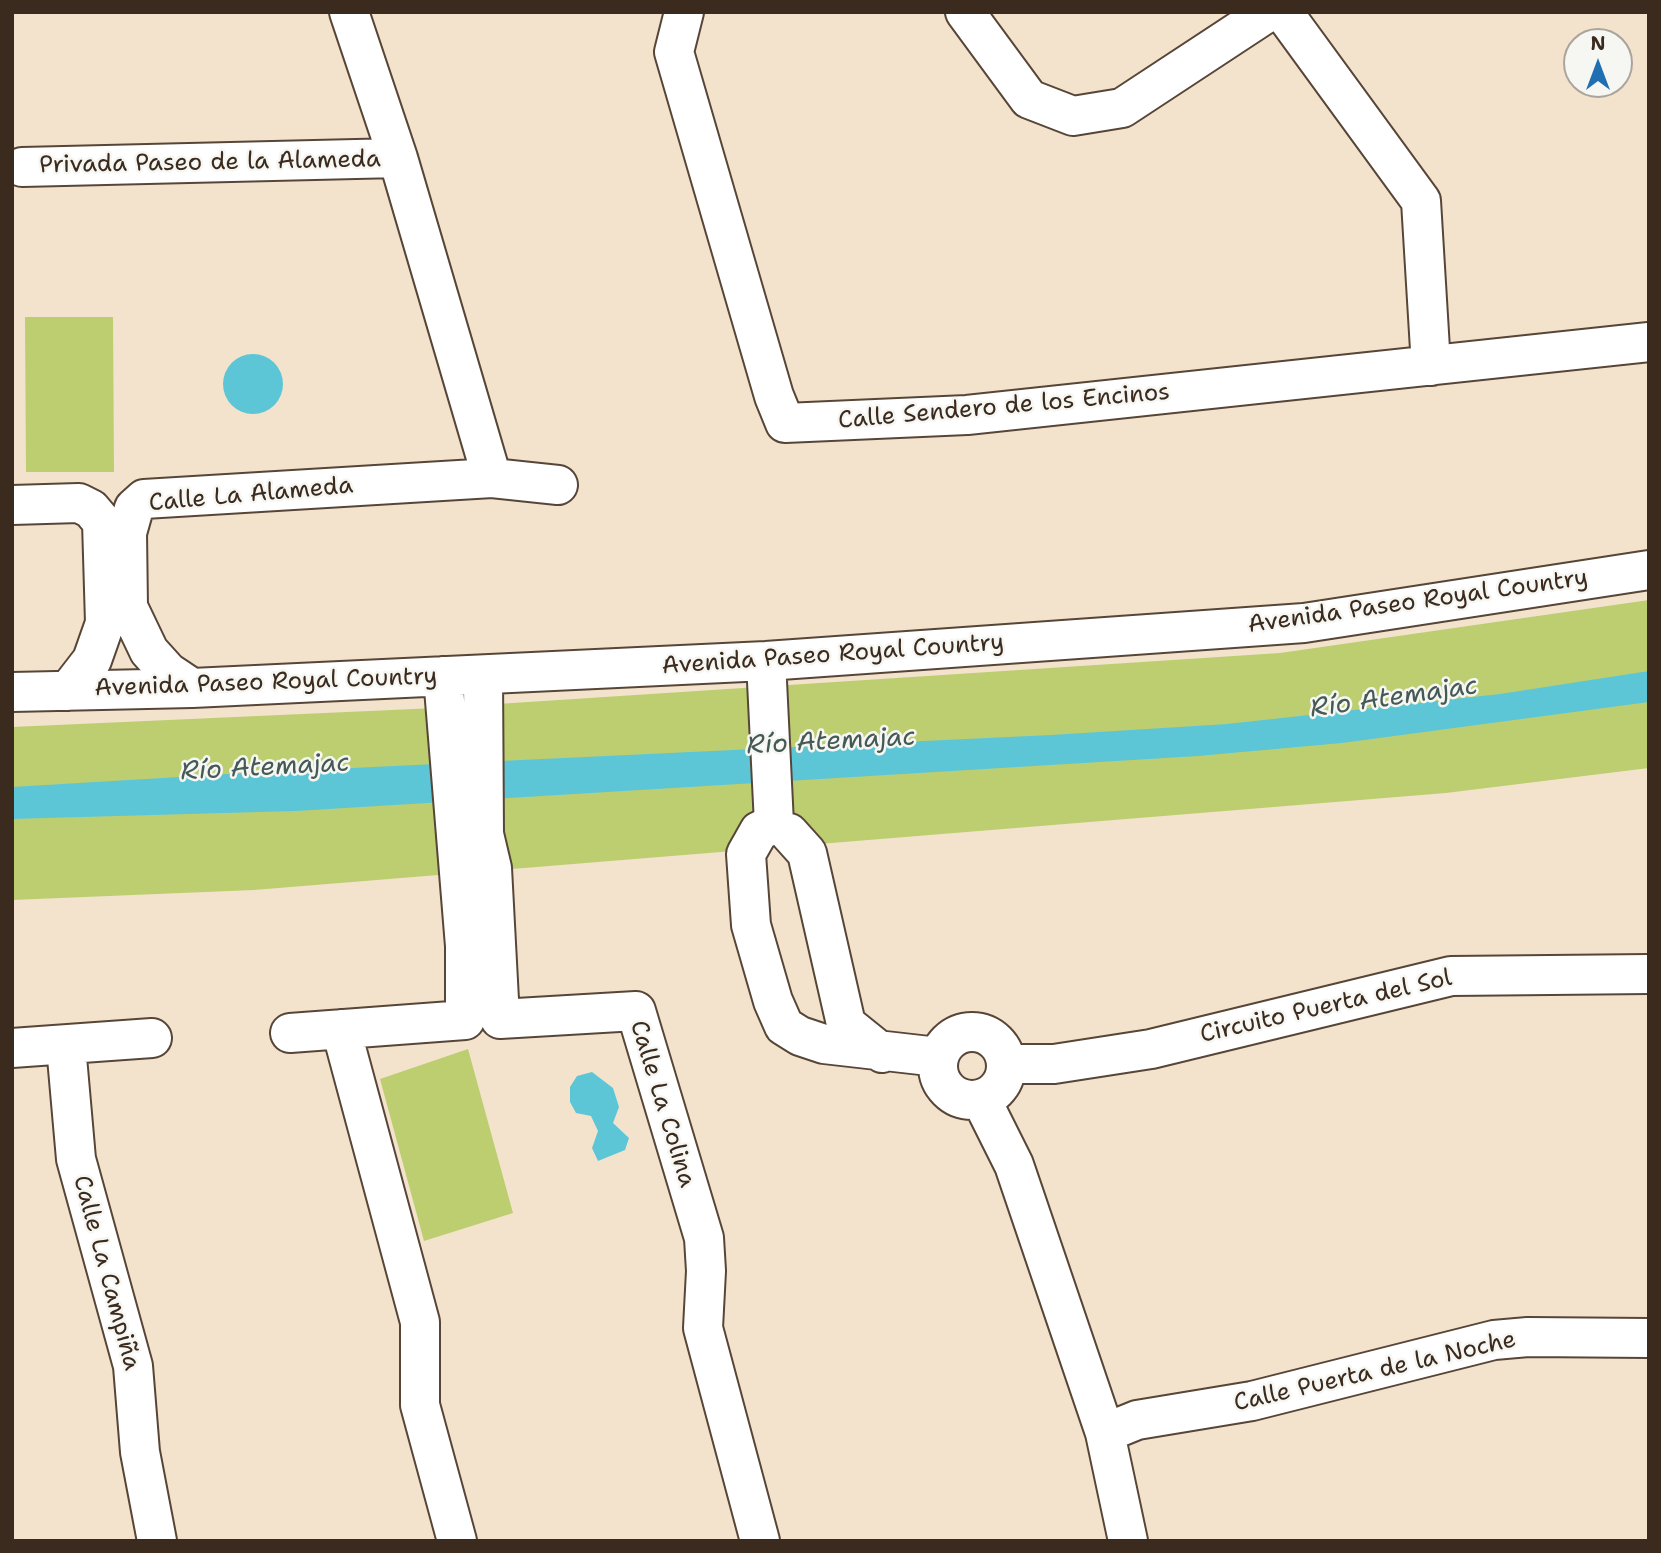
<!DOCTYPE html>
<meta charset="utf-8">
<style>
body{margin:0}
#map{position:relative;width:1661px;height:1553px;overflow:hidden;background:#f3e3cc;font-family:"Shantell Sans",sans-serif}
canvas{display:block}
.frame{position:absolute;inset:0;border:14px solid #3b2a1e;pointer-events:none}
.north{position:absolute;left:1563px;top:28px;width:70px;height:70px;box-sizing:border-box;background:#f6f6f2;border:2px solid #aba49d;border-radius:50%;rotate:0deg;font-size:19px;font-weight:700;line-height:28px;text-align:center;color:#3b2a1e}
.north::after{content:'';display:block;margin:auto;width:24px;height:32px;background:#1f6fb2;clip-path:polygon(50% 0,100% 100%,50% 72%,0 100%)}
</style>
<div id="map">
<canvas width="1661" height="1553"></canvas>
<div class="frame"></div>
<div class="north">N</div>
</div>
<script>
const c = document.querySelector('canvas').getContext('2d');
c.lineJoin = 'round';
function fillPath(path, color) { c.fillStyle = color; c.fill(path, 'evenodd'); }
const shape = rows => new Path2D(rows.map(r => 'M' + r).join(''));
function strokePath(path, color, width, dash) { c.strokeStyle = color; c.lineWidth = width; c.lineCap = dash ? 'butt' : 'round'; c.setLineDash(dash || []); c.stroke(path); }
function label(font, color, halo, rows, align = 'center') {
  c.font = font + ' "Shantell Sans",sans-serif'; c.lineWidth = 5; c.setLineDash([]); c.textBaseline = 'middle'; c.strokeStyle = halo; c.fillStyle = color; for (const [text, x, y, turn = 0] of rows) {
    c.save(); c.translate(x, y); c.rotate((+turn || 0) * Math.PI / 180); c.textAlign = isNaN(turn) ? turn : align; if (halo) c.strokeText(text, 0, 0); c.fillText(text, 0, 0); c.restore();
  }
}
fillPath(shape([
 [25,317,113,317,114,472,26,472],
 [1649,600,1649,768,1446,793,254,890,12,900,12,727,436,708,1280,653],
 [468,1049,513,1213,424,1241,380,1079]
]), '#bdce71');
fillPath(shape([
 '223 384a30 30 0 1 1 60 0a30 30 0 1 1-60 0Z',
 [1649,671,1649,702,1342,743,1198,756,296,811,12,819,12,787,246,773,1051,735,1227,724,1500,694],
 [592,1072,613,1088,619,1107,613,1123,629,1138,625,1150,598,1161,592,1148,598,1131,591,1116,576,1113,570,1102,570,1087,577,1076]
]), '#5cc6d7');
const minor = shape([
 [349,12,398,158,492,478],
 [684,12,674,52,774,396,785,423,967,415,1649,342],
 [965,12,1029,99,1073,116,1122,108,1268,12],
 [1283,12,1421,201,1431,366],
 [22,167,398,158],
 [12,505,79,503,91,509,102,522,105,623,92,660,68,691],
 [766,661,774,824],
 [483,675,484,834,492,868,500,1019,636,1011,704,1238,706,1271,703,1328,760,1541],
 [192,688,168,672,149,651,128,607,127,533,134,508,144,499,492,478,558,485],
 [12,692,192,688,766,661,1304,623,1649,570],
 [774,824,759,831,746,854,751,925,773,1001,784,1026,800,1036,824,1044,938,1057],
 [789,833,807,853,846,1024,882,1053],
 [341,1029,420,1322,420,1405,457,1541],
 '938 1066a34 34 0 1 1 68 0a34 34 0 1 1-68 0Z',
 [290,1033,465,1020,465,946,443,676],
 [66,1046,76,1159,133,1366,140,1452,157,1541],
 [12,1048,152,1038],
 [1006,1064,1054,1064,1151,1049,1451,976,1649,974],
 [981,1099,1014,1165,1105,1433,1128,1541],
 [1105,1433,1137,1420,1252,1401,1494,1340,1528,1337,1649,1338]
]);
strokePath(minor, '#574638', 42);
strokePath(minor, '#fff', 38);
label('24px', '#3b2a1e', '#f6f6f2', [
 ["Privada Paseo de la Alameda",210,163,-1],
 ["Calle Sendero de los Encinos",1004,407,-5],
 ["Calle La Alameda",251,495,-5],
 ["Avenida Paseo Royal Country",1418,602,-8],
 ["Avenida Paseo Royal Country",833,655,-4],
 ["Avenida Paseo Royal Country",266,683,-2],
 ["Circuito Puerta del Sol",1326,1007,-13],
 ["Calle La Colina",662,1104,73],
 ["Calle La Campiña",106,1273,75],
 ["Calle Puerta de la Noche",1375,1372,-13]
]);
label('italic 26px', '#455956', '#f6f6f2', [
 ["Río Atemajac",1394,698,-8],
 ["Río Atemajac",831,742,-3],
 ["Río Atemajac",265,768,-3]
]);
</script>
